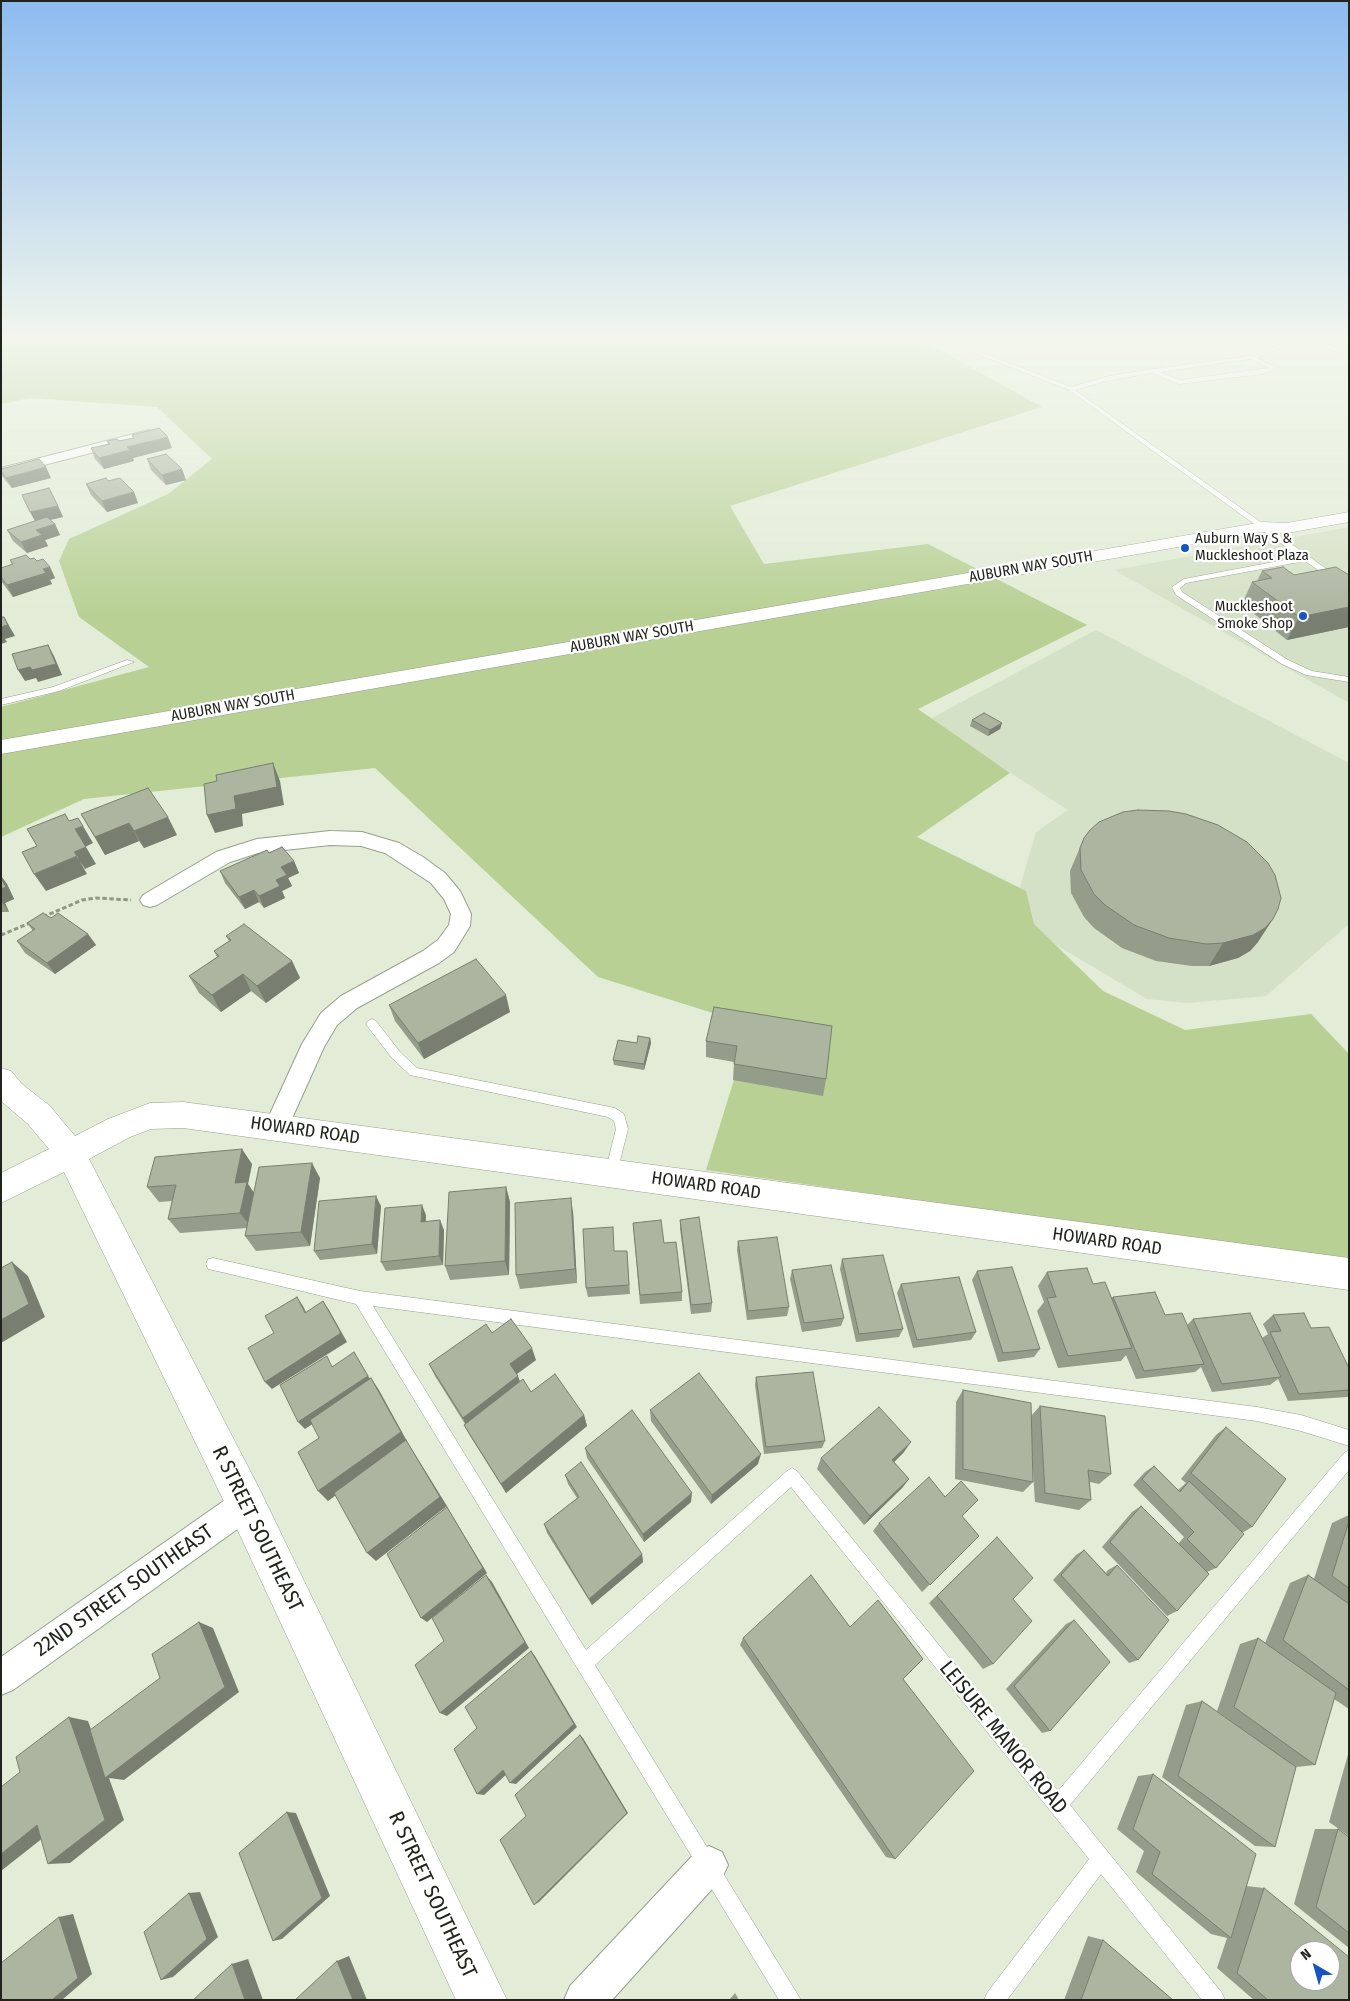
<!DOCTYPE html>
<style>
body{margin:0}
#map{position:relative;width:1350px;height:2001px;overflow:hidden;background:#e2ecd6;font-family:"Fira Sans Condensed",sans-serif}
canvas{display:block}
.frame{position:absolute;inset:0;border:2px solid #21241c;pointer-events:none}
.north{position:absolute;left:1290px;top:1941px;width:50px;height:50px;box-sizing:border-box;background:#fff;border:1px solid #a6a7a4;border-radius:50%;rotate:322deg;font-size:14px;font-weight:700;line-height:20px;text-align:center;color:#21241c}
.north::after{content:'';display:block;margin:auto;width:18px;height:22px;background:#1655c1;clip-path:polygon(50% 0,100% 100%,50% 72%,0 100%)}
</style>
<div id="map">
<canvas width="1350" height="2001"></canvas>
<div class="frame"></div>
<div class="north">N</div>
</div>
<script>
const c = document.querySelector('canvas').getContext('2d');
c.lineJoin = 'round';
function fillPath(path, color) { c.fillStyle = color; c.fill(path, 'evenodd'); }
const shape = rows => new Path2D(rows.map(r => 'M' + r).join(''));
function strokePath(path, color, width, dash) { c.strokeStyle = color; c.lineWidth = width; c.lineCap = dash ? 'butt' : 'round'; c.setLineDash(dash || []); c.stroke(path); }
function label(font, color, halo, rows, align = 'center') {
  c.font = font + ' "Fira Sans Condensed",sans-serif'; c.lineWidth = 4.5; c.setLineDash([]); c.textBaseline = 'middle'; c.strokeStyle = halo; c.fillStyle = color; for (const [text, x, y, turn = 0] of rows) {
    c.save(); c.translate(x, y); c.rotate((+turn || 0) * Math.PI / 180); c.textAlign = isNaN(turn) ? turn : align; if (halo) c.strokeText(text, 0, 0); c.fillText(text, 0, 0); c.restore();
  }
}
fillPath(shape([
 [1349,527,1349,703,1114,570],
 [1096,630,1349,763,1349,924,1266,996,1187,1003,1147,999,1011,918,1036,832,1068,810,928,720]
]), '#d5e1c6');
fillPath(shape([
 [1,336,906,336,940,350,1042,407,730,506,764,564,928,544,1087,625,918,709,1010,773,917,837,1026,891,1034,924,1103,991,1185,1030,1311,1014,1349,1054,1349,1262,706,1170,751,1025,598,977,375,768,84,799,1,837,1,707,149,667,79,617,59,561,69,539,168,494,212,459,157,407,30,398,1,404]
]), '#b8d094');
const service = shape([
 [931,336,939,336,960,344,984,336,993,336,965,346,1071,387,1105,377,1139,371,1257,355,1297,336,1303,336,1349,351,1349,355,1300,340,1257,358,1275,367,1274,370,1263,374,1179,384,1152,373,1106,381,1075,390,1349,585,1349,591,1305,561,1186,583,1180,588,1182,592,1288,660,1312,671,1349,677,1349,682,1306,675,1282,664,1176,595,1172,587,1184,579,1300,557,1069,390,931,336],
 [1250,359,1269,368,1180,380,1160,372,1250,359],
 [127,660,134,662,59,691,1,705,1,699,53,687,127,660],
 [372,1019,376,1021,400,1052,417,1068,615,1108,624,1114,628,1129,616,1177,611,1179,606,1177,605,1173,616,1129,614,1121,608,1117,410,1075,392,1058,368,1027,366,1024,368,1021,372,1019],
 [213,1258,360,1291,1257,1407,1301,1415,1349,1430,1349,1446,1301,1431,1257,1421,373,1306,586,1650,787,1471,792,1468,797,1471,1058,1791,1344,1453,1349,1450,1349,1470,1070,1805,1222,1993,1225,2000,1202,2000,1101,1874,1007,2000,984,2000,987,1993,1089,1859,791,1487,595,1665,801,2000,779,2000,356,1304,213,1270,208,1269,206,1264,208,1259,213,1258]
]);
const minor = shape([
 [149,430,155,434,153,437,1,476,1,468,149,430],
 [330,831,362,832,399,843,423,857,445,873,460,891,471,914,470,926,454,952,439,963,357,1008,337,1025,324,1047,285,1134,276,1138,267,1134,264,1127,302,1044,321,1013,341,996,423,951,438,940,449,925,451,914,444,899,431,883,385,853,361,846,330,845,258,853,230,862,157,905,150,907,143,905,140,900,143,895,216,852,257,839,330,831],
 [246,1488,257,1493,262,1504,257,1515,13,1690,1,1695,1,1657,235,1493,246,1488],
 [709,1846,722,1852,728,1865,722,1878,612,2000,564,2000,570,1986,696,1852,709,1846]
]);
const tertiary = shape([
 [1,1068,11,1071,22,1084,50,1106,75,1136,108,1119,150,1103,183,1102,1349,1258,1349,1290,183,1128,151,1129,130,1137,89,1159,260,1490,507,2000,456,2000,232,1518,64,1172,1,1203,1,1173,49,1149,28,1124,1,1101,1,1068]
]);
const secondary = shape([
 [1349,512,1349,522,1287,533,1263,532,1,754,1,740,1263,522,1287,523,1349,512]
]);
strokePath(service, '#97a08c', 1);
strokePath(minor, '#97a08c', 2);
strokePath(tertiary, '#97a08c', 1);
strokePath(secondary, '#97a08c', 1);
strokePath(shape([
 [43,917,82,900,96,898,131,900],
 [1,935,30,923]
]), '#909787', 3, [4.5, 2.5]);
fillPath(service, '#fff');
fillPath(minor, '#fff');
fillPath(tertiary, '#fff');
fillPath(secondary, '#fff');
fillPath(shape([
 [132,435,172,448,133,458,134,461,104,469,95,459,91,448,108,444,107,441,119,441,133,438],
 [147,459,186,480,166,485,151,470],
 [1,469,51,478,12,488,5,480,1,473],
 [86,484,134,492,138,503,107,512,91,495],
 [58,506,63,517,50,520,55,524,60,535,45,540,48,546,27,553,13,541,7,530,35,521],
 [30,559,50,567,55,578,50,580,52,584,13,597,1,581,1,568,12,565,10,560],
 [1262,571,1294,575,1349,575,1349,627,1287,640,1242,604,1252,582,1257,581],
 [972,720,1002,723,1000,729,988,736,970,726],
 [81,814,177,835,144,848,139,841,105,855],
 [1084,838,1258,942,1250,951,1238,958,1209,966,1192,966,1156,961,1122,948,1094,928,1084,917,1071,893,1070,871],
 [269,853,294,861,299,873,288,878,292,886,282,891,285,898,264,908,259,902,245,909,225,883,220,871],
 [1,876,7,884,14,899,5,903,9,912,1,912],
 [51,918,88,934,96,945,55,974,25,953,17,941,33,931,27,923],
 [226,936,292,961,300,978,266,1003,251,991,221,1012,199,993,189,976,217,957,214,951,229,941],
 [389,1005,510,1012,424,1059,395,1021],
 [714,1007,826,1079,823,1096,733,1080,734,1062,706,1057,706,1041],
 [650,1038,651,1043,644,1070,614,1065,613,1060,637,1043],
 [252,1164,248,1184,254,1193,320,1178,310,1246,256,1251,245,1236,247,1228,180,1233,168,1219,172,1201,159,1202,147,1187],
 [506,1187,510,1202,509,1275,450,1280,445,1266],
 [381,1206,377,1254,320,1260,314,1251],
 [573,1212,577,1283,520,1289,516,1275],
 [426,1215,426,1222,444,1230,443,1265,386,1271,381,1262],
 [680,1220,712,1303,711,1312,691,1314,680,1229],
 [633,1223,682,1292,682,1301,640,1304],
 [738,1241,789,1307,787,1316,747,1320,737,1250],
 [615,1251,627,1251,630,1294,588,1297,586,1288],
 [842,1259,903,1329,899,1337,856,1342,840,1269],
 [792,1270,844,1318,841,1326,802,1332,790,1279],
 [977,1271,1040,1349,1034,1357,998,1362,972,1280],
 [1047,1272,1093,1284,1111,1298,1113,1297,1165,1315,1187,1325,1193,1319,1262,1338,1268,1334,1263,1324,1273,1315,1311,1328,1349,1368,1349,1396,1347,1397,1288,1401,1278,1379,1270,1385,1212,1392,1201,1367,1195,1372,1136,1379,1126,1355,1121,1361,1058,1368,1037,1311,1044,1302,1038,1286],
 [901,1284,976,1332,971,1340,913,1348,897,1293],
 [492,1333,536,1360,517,1374,520,1382,531,1392,584,1415,587,1426,506,1493,470,1436,464,1425,465,1424,435,1376,429,1364],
 [756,1377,825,1441,822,1448,764,1454,755,1385],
 [963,1390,1031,1416,1040,1406,1111,1474,1099,1484,1090,1482,1091,1500,1079,1510,1035,1502,1032,1455,1033,1482,1023,1492,955,1479,956,1402],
 [650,1410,758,1464,711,1504,651,1421],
 [1226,1427,1252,1527,1242,1533,1216,1568,1207,1572,1177,1611,1167,1616,1102,1547,1132,1512,1141,1506,1178,1544,1184,1537,1133,1485,1145,1472,1154,1466,1178,1490,1186,1483,1181,1479,1216,1435],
 [585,1448,691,1502,644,1542,587,1458],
 [904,1452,894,1462,909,1479,902,1488,864,1525,817,1469,821,1458],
 [565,1475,642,1554,643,1562,592,1605,547,1533,544,1524,577,1498,568,1484],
 [1349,1515,1349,1709,1334,1699,1315,1765,1296,1767,1275,1847,1255,1846,1162,1777,1186,1705,1202,1701,1238,1726,1217,1711,1240,1644,1258,1638,1265,1643,1290,1583,1308,1575,1314,1579,1332,1523],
 [962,1516,979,1536,922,1592,873,1531,879,1523],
 [997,1537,1013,1599,993,1664,983,1669,929,1603],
 [1084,1550,1106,1573,1108,1570,1117,1565,1138,1660,1129,1663,1053,1580,1076,1555],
 [1074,1620,1050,1731,1042,1733,1006,1689,1066,1624],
 [850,1627,903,1679,895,1859,886,1857,740,1645,743,1638],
 [1349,1751,1349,1836,1329,1822],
 [1153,1774,1246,1886,1264,1888,1349,2000,1254,2000,1217,1968,1227,1938,1211,1934,1136,1872,1144,1851,1117,1829,1138,1776],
 [1315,1829,1338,1829,1349,1837,1349,1948,1294,1904],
 [1088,1936,1103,1940,1173,2000,1064,2000],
 [735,1993,739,2000,729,2000]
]), '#949c8a');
fillPath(shape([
 [168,437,172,448,133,458,134,461,104,469,99,458,127,447],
 [46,467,51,478,12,488,6,478],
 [182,469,186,480,166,485,162,475],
 [134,492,138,503,107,512,102,501],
 [58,506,63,517,36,523,30,512],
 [55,524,60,535,45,540,48,546,27,553,21,542,36,530],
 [50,567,55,578,50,580,52,584,13,597,7,585,43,569],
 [1349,607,1349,627,1287,640,1299,617],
 [4,617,15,636,5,639,7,642,1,644,1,627],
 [48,645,54,656,62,675,38,682,36,678,25,681,18,670],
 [1002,723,1000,729,988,736,990,730],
 [273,763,280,781,284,805,242,814,243,826,215,833,207,815,234,796],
 [168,817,177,835,144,848,134,831],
 [129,823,139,841,105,855,95,837],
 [83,826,93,843,85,847,75,829],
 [86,847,96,864,85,869,74,852],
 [77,856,87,874,46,891,34,874],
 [294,861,299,873,288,878,292,886,282,891,285,898,264,908,259,896,276,880,281,867],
 [1,876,7,884,14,899,5,903,9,912,1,901],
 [254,890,259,902,245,909,239,897],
 [1273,919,1258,942,1250,951,1238,958,1209,966,1223,943],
 [88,934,96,945,55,974,47,963],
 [292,961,300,978,266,1003,257,986],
 [243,974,251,991,221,1012,212,995],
 [506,995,510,1012,424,1059,418,1043],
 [650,1038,651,1043,644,1070,644,1064],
 [242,1149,252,1164,248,1184,257,1197,251,1227,240,1213,235,1183],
 [312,1163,320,1178,310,1246,301,1232],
 [506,1187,510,1202,509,1275,505,1261],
 [376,1196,381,1206,377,1254,372,1244],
 [571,1198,573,1212,577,1283,575,1269],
 [422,1205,426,1215,425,1232,421,1222],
 [440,1220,444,1230,443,1265,439,1256],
 [12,1262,28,1276,45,1317,1,1343,1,1320],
 [297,1297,303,1306,311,1322,305,1313],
 [323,1301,329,1310,347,1342,272,1389,265,1382],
 [532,1348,536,1360,514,1376,510,1364],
 [354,1352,373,1384,305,1429,298,1422],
 [518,1376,522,1388,468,1429,463,1418],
 [371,1378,379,1390,408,1443,447,1506,376,1561,367,1553,408,1443,328,1501,318,1491],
 [584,1415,587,1426,506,1493,501,1484],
 [911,1442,904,1452,886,1470,892,1460],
 [761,1454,758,1464,711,1504,712,1495],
 [909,1479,902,1488,864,1525,870,1516],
 [692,1493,691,1502,644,1542,643,1534],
 [447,1507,487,1573,427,1622,421,1618],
 [642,1554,643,1562,592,1605,589,1599],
 [486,1575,492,1582,529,1648,447,1716,440,1713],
 [199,1622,213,1628,239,1692,124,1780,109,1778,124,1820,70,1863,48,1864,69,1717,88,1721,108,1776],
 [531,1651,535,1656,577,1727,516,1784,510,1783],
 [580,1735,583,1738,628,1813,539,1902,534,1905],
 [503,1770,509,1772,484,1795,477,1794],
 [287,1812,296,1813,330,1896,282,1939,273,1941],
 [37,1825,58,1826,1,1871,1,1854],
 [200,1892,218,1937,173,1977,161,1980,189,1893],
 [73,1914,92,1974,62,2000,52,2000,59,1917],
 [349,1956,367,2000,353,2000,337,1961],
 [248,1959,263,2000,245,2000,232,1964]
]), '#787f70');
const building = shape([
 [159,428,168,437,127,447,130,450,99,458,91,448,110,444,107,441,117,439,119,441,134,438,132,435,159,428],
 [166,454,182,469,162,475,147,459,166,454],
 [39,459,46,467,6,478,1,471,1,469,39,459],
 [106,478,108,481,120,478,134,492,102,501,86,484,106,478],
 [49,488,58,506,30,512,22,495,49,488],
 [47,517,55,524,36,530,42,535,21,542,7,530,47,517],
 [26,555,30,559,34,558,37,561,43,559,50,567,43,569,46,573,7,585,1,577,1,568,13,564,10,560,26,555],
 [1283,567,1294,575,1336,567,1349,575,1349,607,1299,617,1252,582,1272,578,1262,571,1283,567],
 [1,617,4,617,8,625,1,627,1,617],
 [48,645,56,664,32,670,30,667,18,670,12,654,48,645],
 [984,713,1002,723,990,730,972,720,984,713],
 [273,763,277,787,234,796,236,809,207,815,204,784,217,781,216,775,273,763],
 [148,788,168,817,134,831,129,823,95,837,81,814,148,788],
 [1138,810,1169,811,1186,814,1218,825,1247,842,1268,863,1275,875,1281,898,1278,909,1273,919,1265,928,1253,935,1223,943,1206,944,1169,938,1134,925,1105,905,1094,894,1081,870,1080,848,1084,838,1090,830,1099,822,1123,812,1138,810],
 [65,814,69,821,78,818,83,826,75,829,86,847,74,852,77,856,34,874,22,852,37,846,27,829,65,814],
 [282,847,294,861,281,867,287,875,276,880,280,886,259,896,254,890,239,897,220,871,267,850,269,853,282,847],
 [1,878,6,887,1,889,1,878],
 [43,913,51,918,58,913,88,934,47,963,17,941,35,929,27,923,43,913],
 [244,924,292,961,257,986,243,974,212,995,189,976,219,956,214,951,231,940,226,936,244,924],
 [476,959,506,995,418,1043,389,1005,476,959],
 [714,1007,832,1026,826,1079,734,1064,737,1046,706,1041,714,1007],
 [638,1036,650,1038,644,1064,613,1060,618,1040,637,1043,638,1036],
 [242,1149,235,1183,247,1182,240,1213,168,1219,176,1185,147,1187,155,1157,242,1149],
 [312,1163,301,1232,245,1236,259,1167,312,1163],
 [506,1187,505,1261,445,1266,449,1192,506,1187],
 [376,1196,372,1244,314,1251,319,1201,376,1196],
 [571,1198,575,1269,516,1275,515,1203,571,1198],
 [422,1205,421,1222,440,1220,439,1256,381,1262,385,1208,422,1205],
 [699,1217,712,1303,691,1305,680,1220,699,1217],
 [661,1220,664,1243,676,1242,682,1292,640,1295,633,1223,661,1220],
 [613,1227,614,1251,627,1251,629,1285,586,1288,583,1229,613,1227],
 [777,1237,789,1307,748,1311,738,1241,777,1237],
 [883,1255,903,1329,859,1334,842,1259,883,1255],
 [12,1262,29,1304,1,1320,1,1268,12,1262],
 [831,1265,844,1318,804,1323,792,1270,831,1265],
 [1012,1267,1040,1349,1003,1353,977,1271,1012,1267],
 [1087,1268,1093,1284,1105,1282,1132,1348,1068,1356,1047,1298,1056,1297,1047,1272,1087,1268],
 [959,1277,976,1332,917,1340,901,1284,959,1277],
 [1155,1292,1165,1315,1182,1313,1204,1364,1144,1371,1113,1297,1155,1292],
 [297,1297,305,1313,323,1301,341,1333,265,1382,248,1348,274,1333,265,1316,297,1297],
 [1250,1313,1281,1377,1222,1384,1193,1319,1250,1313],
 [1304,1313,1311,1328,1329,1327,1349,1368,1349,1390,1299,1394,1270,1332,1281,1331,1273,1315,1304,1313],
 [511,1319,532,1348,510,1364,518,1376,463,1418,429,1364,486,1324,492,1333,511,1319],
 [354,1352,368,1376,298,1422,280,1385,327,1356,332,1367,354,1352],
 [813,1372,825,1441,766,1447,756,1377,813,1372],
 [699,1373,761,1454,712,1495,650,1410,699,1373],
 [555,1374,584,1415,501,1484,464,1425,523,1379,531,1392,555,1374],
 [371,1378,401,1432,318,1491,298,1452,319,1438,310,1420,371,1378],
 [963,1390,1031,1403,1033,1482,963,1469,963,1390],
 [1040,1406,1105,1416,1111,1474,1088,1470,1091,1500,1045,1493,1040,1406],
 [879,1407,911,1442,892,1460,909,1479,870,1516,821,1458,879,1407],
 [632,1410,692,1493,643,1534,585,1448,632,1410],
 [1226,1427,1286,1479,1252,1527,1191,1473,1226,1427],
 [406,1440,440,1497,367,1553,334,1493,406,1440],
 [581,1462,642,1554,589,1599,544,1524,579,1497,565,1475,581,1462],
 [1154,1466,1180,1492,1189,1481,1244,1534,1216,1568,1187,1539,1194,1532,1142,1479,1154,1466],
 [929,1477,945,1497,961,1481,978,1500,962,1516,979,1536,930,1585,879,1523,929,1477],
 [1141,1506,1209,1574,1177,1611,1110,1542,1141,1506],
 [447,1507,483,1568,421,1618,387,1554,447,1507],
 [1349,1521,1349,1588,1332,1576,1349,1521],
 [997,1537,1033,1578,1013,1599,1032,1621,993,1664,937,1596,997,1537],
 [1084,1550,1108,1576,1117,1565,1169,1620,1138,1660,1061,1575,1084,1550],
 [486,1575,525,1642,440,1713,415,1665,444,1641,432,1618,486,1575],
 [811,1575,850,1627,878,1600,923,1659,903,1679,974,1771,895,1859,743,1638,811,1575],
 [1308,1575,1349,1604,1349,1690,1283,1640,1308,1575],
 [1074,1620,1110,1662,1050,1731,1014,1686,1074,1620],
 [199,1622,225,1687,105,1778,90,1730,160,1678,152,1654,199,1622],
 [1258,1638,1336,1693,1315,1765,1234,1707,1258,1638],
 [531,1651,574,1724,510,1783,503,1770,477,1794,454,1749,477,1728,465,1707,531,1651],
 [1202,1701,1296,1767,1275,1847,1178,1776,1202,1701],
 [69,1717,105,1820,48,1864,37,1825,1,1854,1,1787,20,1772,16,1757,69,1717],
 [580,1735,627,1813,534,1905,500,1840,526,1816,515,1795,580,1735],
 [1153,1774,1256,1854,1231,1938,1152,1874,1160,1852,1133,1829,1153,1774],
 [287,1812,322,1898,273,1941,239,1853,287,1812],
 [1338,1829,1349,1837,1349,1933,1316,1907,1338,1829],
 [1264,1888,1349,1957,1349,2000,1268,2000,1237,1973,1264,1888],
 [1300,1951,1330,1951,1330,1981,1300,1981,1300,1951],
 [189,1893,207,1939,161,1980,144,1932,189,1893],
 [59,1917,78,1978,52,2000,1,2000,1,1963,59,1917],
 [1103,1940,1173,2000,1081,2000,1103,1940],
 [337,1961,353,2000,295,2000,337,1961],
 [232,1964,245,2000,193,2000,232,1964]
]);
fillPath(building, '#acb5a0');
strokePath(building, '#787f70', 1);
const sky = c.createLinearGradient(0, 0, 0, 616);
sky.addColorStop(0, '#8cbbf0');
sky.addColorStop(0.55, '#f2f6ed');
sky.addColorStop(1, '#f2f6ed00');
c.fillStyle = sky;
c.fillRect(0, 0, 1350, 616);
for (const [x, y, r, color] of [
 [1185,548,5,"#1655c1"],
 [1303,616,5,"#1655c1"]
]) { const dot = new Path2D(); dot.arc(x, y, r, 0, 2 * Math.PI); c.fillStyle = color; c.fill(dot); strokePath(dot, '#fff', 2); }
label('15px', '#21241c', '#fff', [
 ["Auburn Way S &",1195,539],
 ["Muckleshoot Plaza",1195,556],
 ["Muckleshoot",1293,607,"right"],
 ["Smoke Shop",1293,624,"right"]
], 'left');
label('15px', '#21241c', '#fff', [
 ["AUBURN WAY SOUTH",1031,567,-10],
 ["AUBURN WAY SOUTH",632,637,-10],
 ["AUBURN WAY SOUTH",233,706,-10]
]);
label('18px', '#21241c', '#fff', [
 ["HOWARD ROAD",305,1131,8],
 ["HOWARD ROAD",706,1186,8],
 ["HOWARD ROAD",1107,1242,8]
]);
label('21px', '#21241c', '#fff', [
 ["R STREET SOUTHEAST",257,1529,64],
 ["22ND STREET SOUTHEAST",124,1591,-35],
 ["LEISURE MANOR ROAD",1003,1738,51],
 ["R STREET SOUTHEAST",432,1895,65]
]);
</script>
